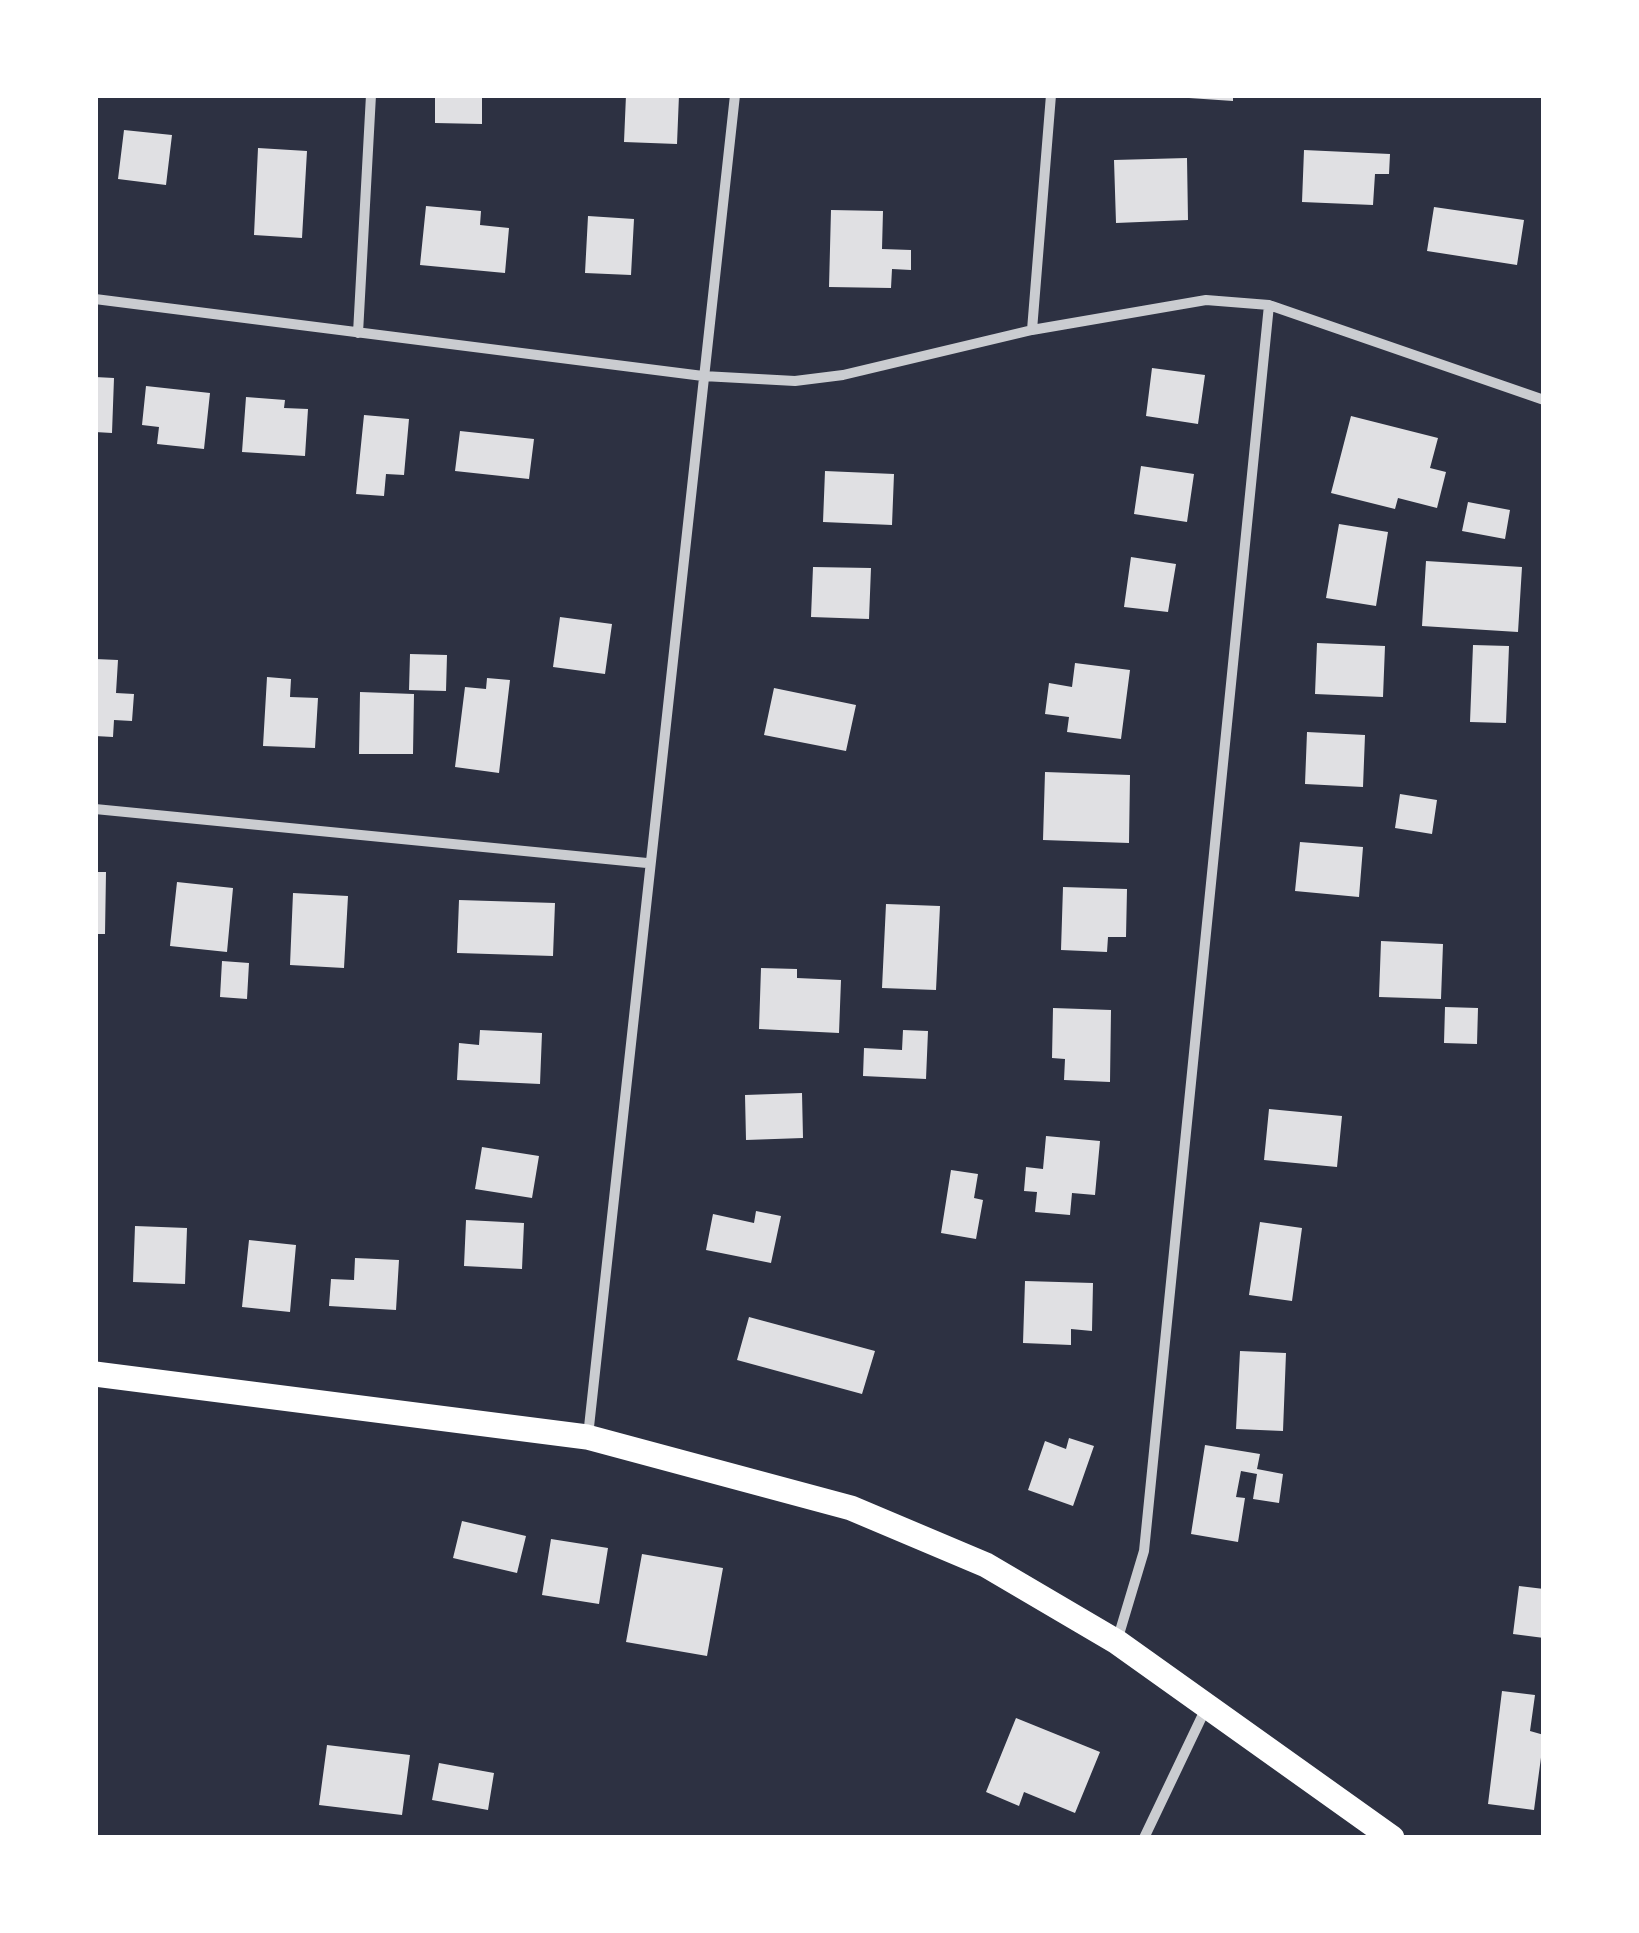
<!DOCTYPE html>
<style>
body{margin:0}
#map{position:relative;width:1639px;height:1933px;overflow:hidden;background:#2d3142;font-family:"Crimson Pro",serif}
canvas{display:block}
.frame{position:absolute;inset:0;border:98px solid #fff;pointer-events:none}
</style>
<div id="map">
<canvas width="1639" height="1933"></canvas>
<div class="frame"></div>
</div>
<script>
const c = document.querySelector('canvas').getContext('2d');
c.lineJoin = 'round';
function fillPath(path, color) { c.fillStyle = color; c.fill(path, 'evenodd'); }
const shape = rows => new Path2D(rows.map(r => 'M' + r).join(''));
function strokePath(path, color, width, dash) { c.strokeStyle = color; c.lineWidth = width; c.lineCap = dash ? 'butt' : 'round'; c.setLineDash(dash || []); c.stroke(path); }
fillPath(shape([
 [435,95,482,95,482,124,435,123],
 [626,95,679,95,677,144,624,142],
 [1189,95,1233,95,1233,101,1189,98],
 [124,130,172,135,166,185,118,179],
 [258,148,307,151,302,238,254,235],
 [1304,150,1390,154,1389,174,1375,174,1373,205,1302,202],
 [1187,158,1188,220,1116,223,1114,160],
 [426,206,481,211,480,225,509,228,505,273,420,265],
 [1434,207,1524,220,1517,265,1427,251],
 [831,210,883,211,882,249,911,250,911,270,892,269,891,288,829,287],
 [588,216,634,219,631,275,585,273],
 [1152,368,1205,375,1198,424,1146,416],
 [95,377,114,378,112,433,95,432],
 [146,386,210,393,204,449,157,444,159,427,142,425],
 [246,397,285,400,284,408,308,409,305,456,242,452],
 [364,415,409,419,404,475,386,474,384,496,356,494],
 [1351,416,1438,438,1430,468,1446,472,1437,508,1398,498,1395,509,1331,493],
 [460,431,534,439,529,479,455,471],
 [1141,466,1194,474,1187,522,1134,514],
 [825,471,894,474,892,525,823,522],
 [1468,502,1510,510,1505,539,1462,531],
 [1339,524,1388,532,1376,606,1326,598],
 [1131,557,1176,564,1168,612,1124,607],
 [1426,561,1522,567,1518,632,1422,626],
 [813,567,871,568,869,619,811,617],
 [560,617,612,624,605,674,553,667],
 [1317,643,1385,646,1383,697,1315,694],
 [1473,645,1509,646,1506,723,1470,722],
 [410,654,447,655,446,691,409,690],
 [95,659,118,660,116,693,134,694,132,721,114,720,113,737,95,736],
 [1075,663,1130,670,1121,739,1067,732,1069,717,1045,714,1049,683,1072,687],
 [267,677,291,679,290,697,318,698,315,748,263,746],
 [487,678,510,680,499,773,455,767,465,687,486,689],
 [774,688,856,705,846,751,764,735],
 [360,692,414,694,413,754,359,754],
 [1307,732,1365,735,1363,787,1305,784],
 [1045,772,1130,775,1129,843,1043,840],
 [1400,794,1437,800,1432,834,1395,828],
 [1300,842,1363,847,1359,897,1295,891],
 [95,872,106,872,105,934,95,934],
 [177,882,233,888,227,952,170,946],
 [1063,887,1127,889,1126,937,1108,937,1107,952,1061,950],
 [293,893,348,896,344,968,290,965],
 [459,900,555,903,553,956,457,953],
 [886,904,940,906,936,990,882,988],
 [1381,941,1443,944,1441,999,1379,997],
 [222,961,249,963,247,999,220,997],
 [761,968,797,969,797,978,841,980,839,1033,759,1029],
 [1445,1007,1478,1008,1477,1044,1444,1043],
 [1053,1008,1111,1010,1110,1082,1064,1080,1065,1059,1052,1058],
 [480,1030,542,1033,540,1084,457,1080,459,1043,479,1045],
 [903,1030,928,1031,926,1079,863,1076,864,1048,902,1050],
 [802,1093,803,1138,746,1140,745,1095],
 [1269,1109,1342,1116,1337,1167,1264,1160],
 [1046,1136,1100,1141,1095,1195,1072,1193,1070,1215,1035,1212,1037,1192,1024,1191,1026,1167,1043,1169],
 [482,1147,539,1156,532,1198,475,1189],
 [951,1170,978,1174,974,1198,983,1200,976,1239,941,1233],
 [756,1211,781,1216,771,1263,706,1250,713,1214,754,1223],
 [466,1220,524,1223,522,1269,464,1266],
 [1260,1222,1302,1228,1292,1301,1249,1295],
 [135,1226,187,1228,185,1284,133,1282],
 [249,1240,296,1245,290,1312,242,1307],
 [355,1258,399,1260,396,1310,329,1306,331,1279,354,1280],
 [1025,1281,1093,1283,1092,1331,1071,1329,1071,1345,1023,1343],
 [749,1317,875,1351,862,1394,737,1360],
 [1240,1351,1286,1353,1283,1431,1236,1429],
 [1069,1438,1094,1446,1073,1506,1028,1490,1045,1441,1066,1449],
 [1205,1445,1260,1454,1257,1469,1283,1474,1279,1503,1253,1499,1257,1474,1241,1471,1236,1497,1245,1498,1238,1542,1191,1534],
 [462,1521,526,1536,517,1573,453,1558],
 [551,1539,608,1548,599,1604,542,1595],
 [642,1554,723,1568,707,1656,626,1642],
 [1519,1586,1544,1589,1544,1638,1513,1634],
 [1502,1691,1535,1695,1530,1731,1544,1735,1534,1810,1488,1804],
 [1016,1718,1100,1752,1075,1813,1024,1792,1019,1806,986,1792],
 [327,1745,410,1755,402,1815,319,1805],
 [439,1763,494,1773,488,1810,432,1800]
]), '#e0e0e3');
strokePath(shape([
 [95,299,703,376,795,381,843,375,1032,330,1206,300,1269,305,1544,400],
 [1032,330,1051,95],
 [358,333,371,95],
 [95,809,647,863],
 [588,1436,735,95],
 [1117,1641,1144,1551,1269,305],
 [1144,1838,1206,1708]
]), '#caccd0', 10);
strokePath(shape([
 [95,1374,587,1437,851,1508,986,1565,1117,1642,1392,1838]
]), '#fff', 25);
</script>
